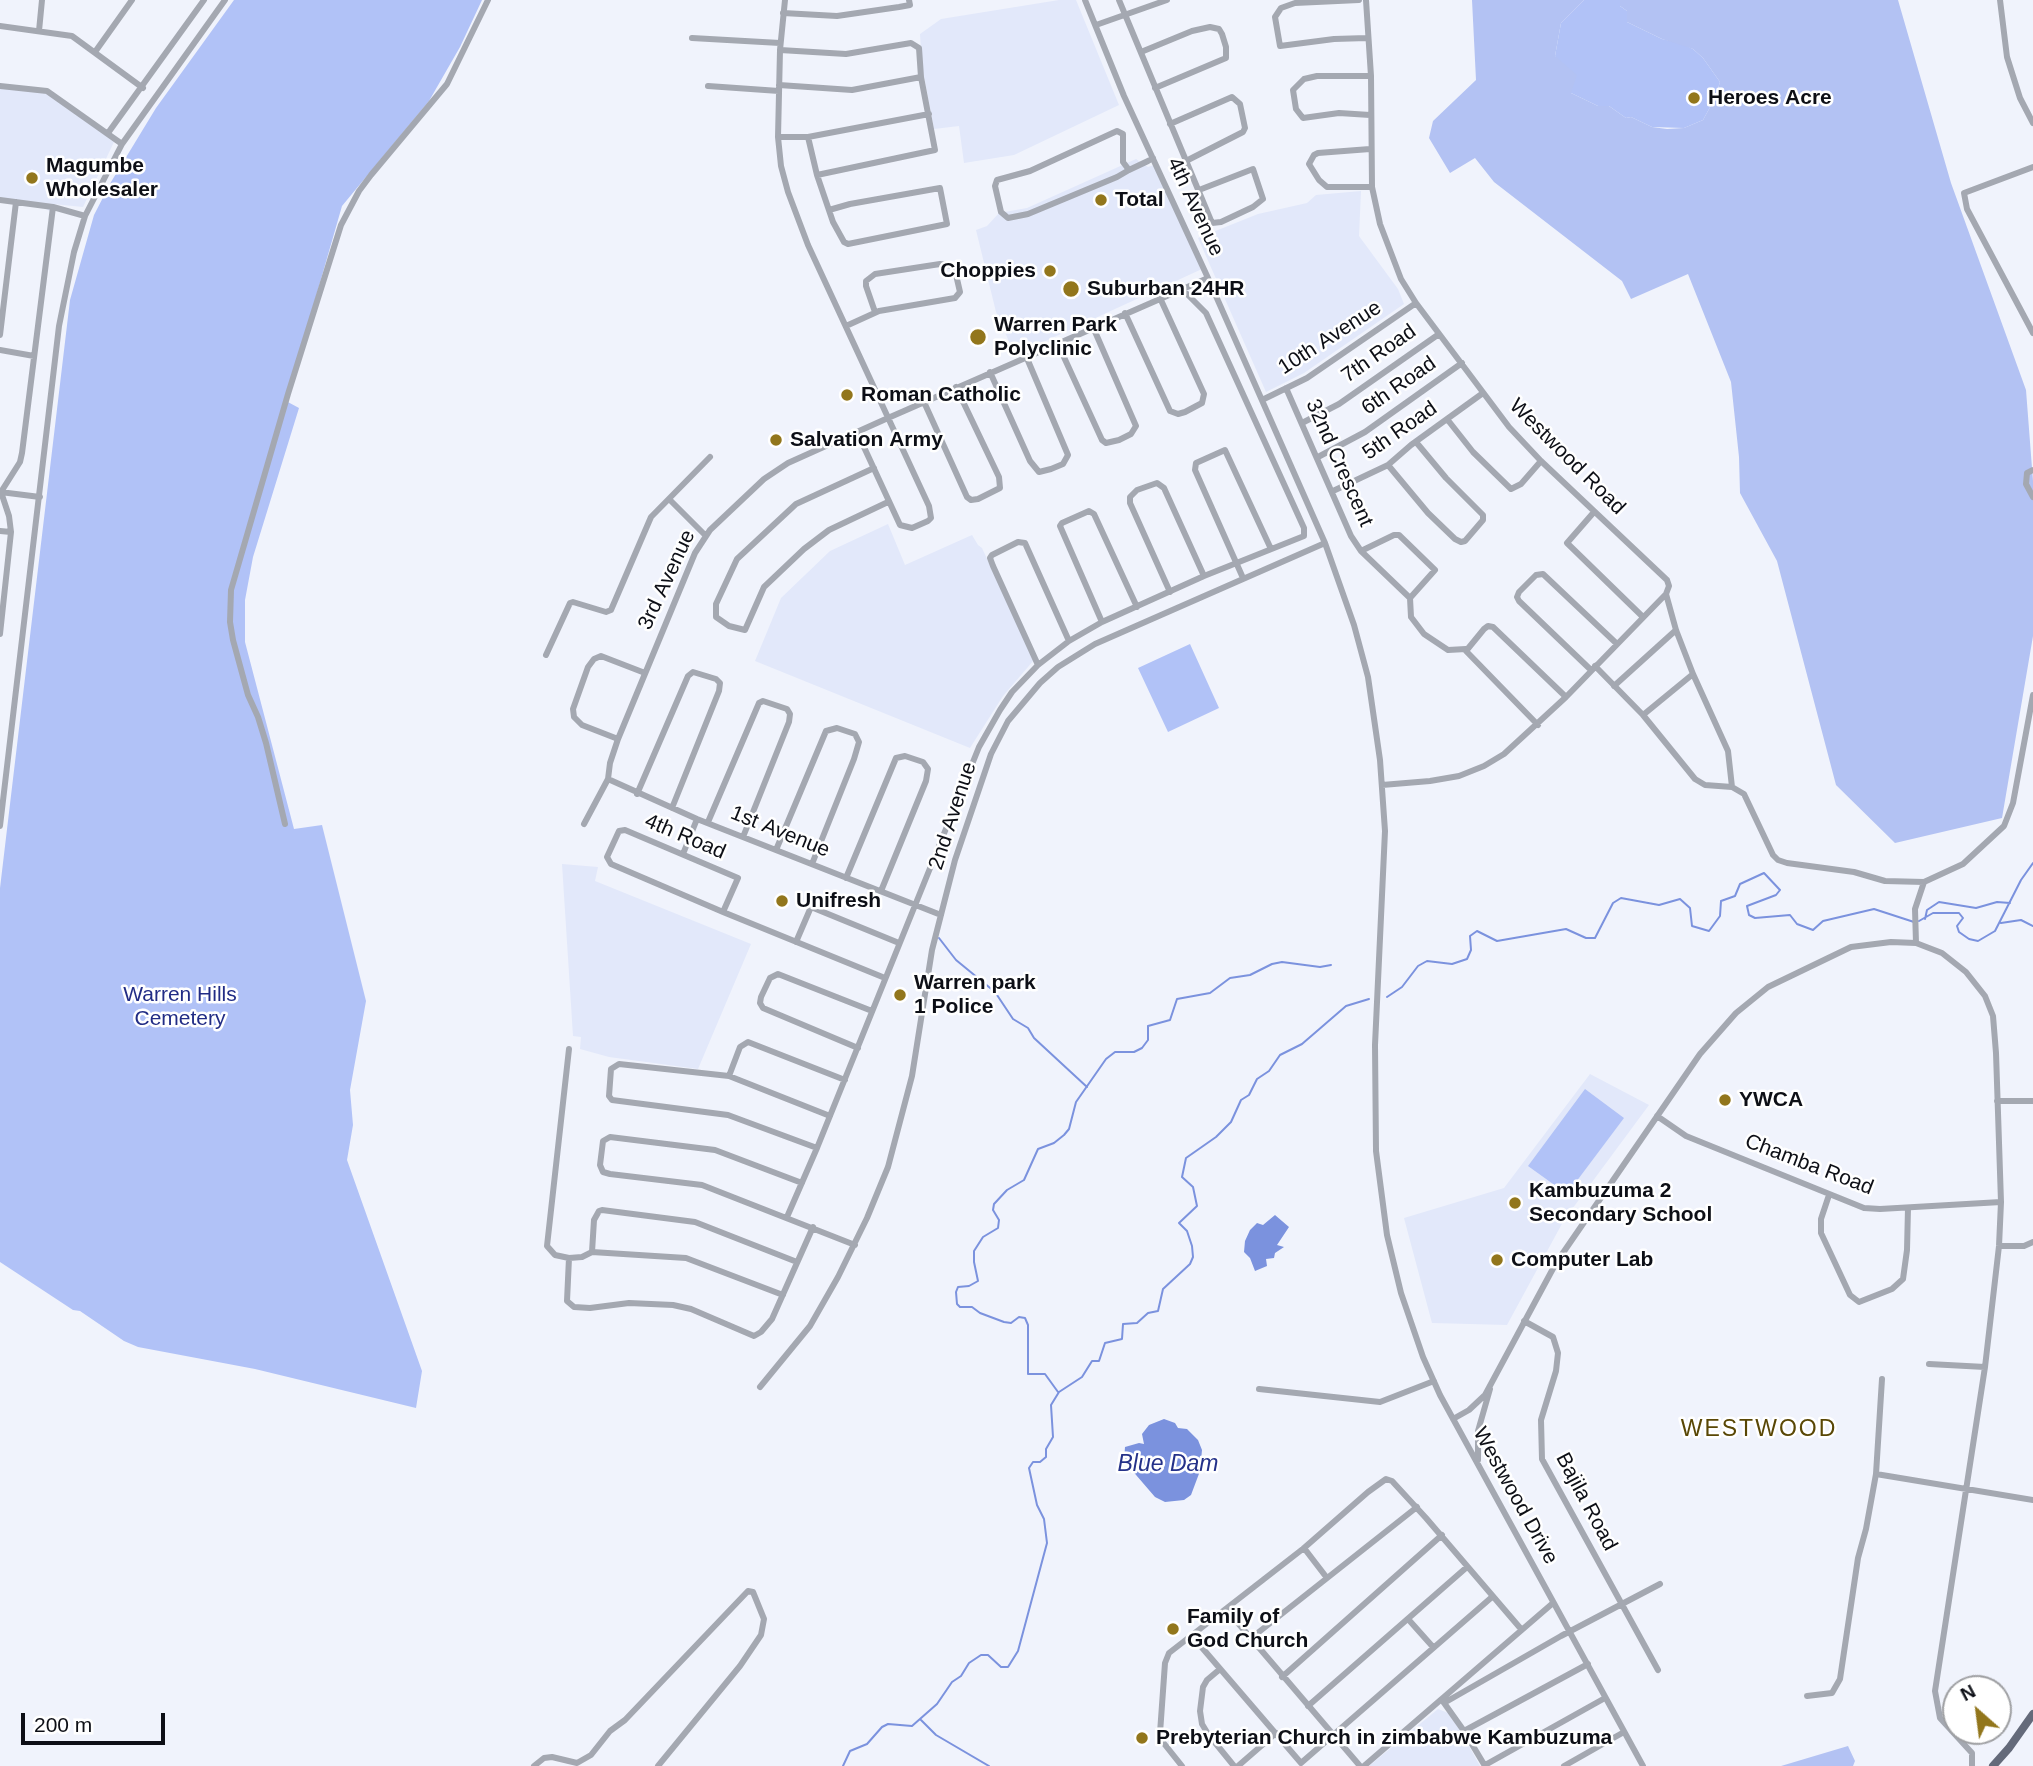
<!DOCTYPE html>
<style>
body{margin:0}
#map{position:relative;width:2033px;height:1766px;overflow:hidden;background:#f0f3fc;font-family:Helvetica,sans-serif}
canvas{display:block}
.north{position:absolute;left:1942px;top:1675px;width:70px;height:70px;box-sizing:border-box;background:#fff;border:2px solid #9e9fa2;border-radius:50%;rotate:332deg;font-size:19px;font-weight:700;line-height:28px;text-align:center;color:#0d0f16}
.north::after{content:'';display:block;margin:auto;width:24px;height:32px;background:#92761c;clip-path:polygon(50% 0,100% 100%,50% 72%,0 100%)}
.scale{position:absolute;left:21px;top:1713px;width:144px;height:32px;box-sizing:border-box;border:4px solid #0d0f16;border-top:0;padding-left:9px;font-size:21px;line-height:24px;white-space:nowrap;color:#0d0f16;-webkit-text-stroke:5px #fff;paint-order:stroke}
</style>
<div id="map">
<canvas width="2033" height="1766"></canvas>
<div class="north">N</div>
<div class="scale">200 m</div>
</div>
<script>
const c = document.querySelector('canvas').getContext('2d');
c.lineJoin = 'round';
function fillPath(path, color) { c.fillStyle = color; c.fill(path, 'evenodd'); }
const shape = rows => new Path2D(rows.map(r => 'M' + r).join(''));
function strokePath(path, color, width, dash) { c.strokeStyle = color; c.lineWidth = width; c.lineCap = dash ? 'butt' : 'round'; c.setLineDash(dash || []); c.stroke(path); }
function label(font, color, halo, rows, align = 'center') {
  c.font = font + ' Helvetica,sans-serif'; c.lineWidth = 5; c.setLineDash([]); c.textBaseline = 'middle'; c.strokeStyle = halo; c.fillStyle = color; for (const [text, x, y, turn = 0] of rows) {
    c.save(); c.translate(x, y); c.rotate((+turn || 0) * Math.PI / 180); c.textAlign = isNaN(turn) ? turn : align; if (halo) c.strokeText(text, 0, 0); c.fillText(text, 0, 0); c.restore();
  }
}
fillPath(shape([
 [1059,0,1076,0,1119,105,1014,155,964,163,959,126,934,129,922,66,920,34,941,19],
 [0,88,45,91,108,132,114,142,83,207,53,204,51,212,38,204,0,199],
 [1136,159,1148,167,1154,165,1202,269,1015,355,996,312,976,230,987,226,999,213,1027,208],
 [1361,191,1359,236,1398,289,1404,304,1304,373,1266,392,1198,238,1258,214,1307,203,1316,195],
 [888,524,905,565,972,535,978,545,982,548,1034,660,1003,696,970,748,755,661,781,598,830,551],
 [562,864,598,867,595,881,751,944,698,1069,609,1057,580,1049,581,1037,573,1036],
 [1590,1074,1649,1105,1564,1220,1507,1325,1432,1323,1404,1218,1504,1188],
 [1438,1709,1448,1713,1460,1730,1480,1766,1369,1766]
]), '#e2e8fa');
fillPath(shape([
 [234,0,482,0,460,47,429,101,342,206,286,401,299,408,253,557,245,600,245,642,294,829,322,825,366,1001,350,1090,353,1125,347,1160,422,1371,416,1408,255,1369,138,1347,124,1341,80,1311,73,1310,0,1262,0,888,70,300,94,215,111,182,156,108],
 [1584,0,1620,0,1620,6,1627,11,1627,22,1662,39,1680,43,1693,49,1703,58,1720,82,1715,98,1703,120,1684,128,1652,127,1631,117,1626,118,1609,106,1598,106,1571,93,1555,56,1561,23],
 [1190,644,1219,708,1168,732,1138,668],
 [1585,1089,1624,1118,1567,1194,1528,1166]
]), '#b1c2f7');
fillPath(shape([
 [1472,0,1584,0,1561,23,1555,56,1577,75,1571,93,1598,106,1609,106,1626,118,1631,117,1652,127,1667,129,1684,128,1703,120,1715,98,1720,82,1703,58,1693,49,1662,39,1627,22,1627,11,1620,6,1620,0,1898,0,1951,183,2026,390,2033,481,2033,636,2002,818,1895,843,1836,785,1777,561,1740,493,1739,457,1731,382,1688,274,1631,299,1622,281,1494,182,1475,158,1450,173,1429,138,1433,121,1476,80],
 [1848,1746,1855,1761,1853,1766,1781,1766]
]), '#b3c2f3');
fillPath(shape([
 [1275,1215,1289,1227,1277,1245,1284,1247,1275,1253,1274,1258,1266,1259,1267,1266,1255,1271,1250,1258,1244,1252,1245,1241,1250,1230,1257,1223,1263,1225],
 [1164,1419,1175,1423,1178,1428,1187,1429,1198,1440,1202,1450,1200,1471,1191,1495,1184,1500,1165,1502,1155,1497,1124,1461,1125,1447,1139,1443,1144,1444,1142,1434,1149,1425]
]), '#7b92de');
strokePath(shape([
 [1925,919,1927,910,1939,902,1976,908,1997,902,2010,903],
 [1919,921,1933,913,1959,913,1963,918,1957,926,1959,932,1969,939,1978,941,1995,931,2021,880,2033,863],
 [2001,923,2021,920,2033,926],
 [939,938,956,960,995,992,1013,1019,1028,1028,1034,1038,1087,1087],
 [1387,997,1402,987,1418,966,1427,961,1452,964,1467,959,1471,950,1470,936,1477,931,1497,941,1566,929,1586,938,1595,938,1613,903,1621,898,1659,905,1680,899,1690,908,1692,926,1709,931,1720,916,1721,901,1735,896,1740,884,1764,873,1780,890,1776,895,1747,906,1749,915,1755,918,1790,915,1797,924,1813,930,1823,921,1874,909,1914,922],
 [1058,1392,1045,1374,1028,1374,1028,1325,1025,1318,1019,1317,1011,1323,1004,1322,980,1313,972,1307,960,1307,957,1304,956,1292,958,1287,969,1286,978,1281,974,1262,974,1251,983,1237,998,1228,999,1220,993,1210,994,1204,1007,1190,1024,1180,1038,1149,1054,1143,1064,1135,1069,1129,1076,1102,1106,1059,1115,1052,1134,1052,1142,1048,1148,1040,1148,1026,1170,1020,1177,999,1210,993,1230,978,1250,975,1272,964,1282,962,1320,967,1331,965],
 [921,1720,936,1735,989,1766],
 [843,1766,850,1751,867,1744,882,1727,888,1724,912,1726,937,1704,952,1682,961,1676,969,1663,981,1655,988,1655,1001,1667,1008,1667,1018,1651,1047,1543,1044,1519,1037,1505,1029,1468,1033,1462,1040,1462,1046,1457,1046,1449,1053,1437,1051,1405,1059,1392,1082,1377,1092,1361,1099,1361,1105,1343,1122,1339,1123,1324,1137,1323,1148,1313,1158,1311,1163,1289,1190,1264,1193,1257,1192,1246,1187,1231,1179,1223,1197,1206,1193,1187,1182,1177,1186,1158,1216,1137,1231,1122,1241,1100,1249,1095,1257,1079,1269,1071,1280,1055,1302,1044,1346,1006,1369,999]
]), '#7b92de', 2);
strokePath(shape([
 [785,0,780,50,778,137,781,166,788,192,808,245,929,506,931,518,928,521,912,528,900,525,857,432],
 [1085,0,1124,96,1208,278,1325,543,1354,625,1368,677,1380,760,1385,831,1375,1045,1376,1151,1387,1235,1401,1293,1423,1357,1440,1395,1643,1766],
 [1119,0,1212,223,1221,222,1253,207,1263,199,1253,169,1199,190],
 [1359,0,1295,3,1281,8,1275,17,1280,46,1334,39,1367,38],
 [1366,0,1371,76,1372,187,1380,224,1401,279,1416,303,1509,427,1541,461,1667,580,1669,586,1666,594,1566,697,1504,754,1484,766,1459,776,1430,781,1382,785],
 [2000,0,2007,57,2020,98,2033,123],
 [783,13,837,16,899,7,910,5,909,0],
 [1096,25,1167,0],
 [0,26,72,36,143,88],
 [39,31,42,0],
 [692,38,780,43],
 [780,50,846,54,911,43,919,48,921,77,935,150,817,175],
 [95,52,132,0],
 [1141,52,1192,31,1210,27,1219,29,1222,34,1226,47,1226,58,1155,88],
 [779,85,852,90,921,77],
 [0,86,47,91,122,144],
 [708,86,779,91],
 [1370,115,1339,113,1303,118,1296,109,1293,90,1304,79,1317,76,1371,76],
 [1170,124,1232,97,1240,104,1245,128,1243,132,1186,161],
 [108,133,204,0],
 [778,137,808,137,929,114],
 [808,137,817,175,833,222,844,242,848,244,947,224,940,188,850,204,829,210],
 [1370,149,1318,153,1314,155,1309,164,1319,180,1327,187,1372,187],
 [2033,167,1964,193,1967,209,2033,333],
 [1129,170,1123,162,1123,134,1117,131,1030,171,997,180,995,186,1001,212,1008,218,1028,214,1117,177,1129,170,1148,161,1153,158],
 [0,200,53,207,85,216],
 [1125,313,1170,411,1178,414,1185,412,1202,403,1204,394,1160,298],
 [846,326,879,311,955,298,960,292,954,266,940,264,875,274,866,281,866,286,875,312],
 [0,335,16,202],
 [1057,342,1102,440,1106,443,1119,440,1131,434,1136,426,1093,327],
 [0,350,34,356],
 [990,372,1030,461,1039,472,1051,469,1063,464,1068,455,1026,356],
 [1286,388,1351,536,1361,551,1410,598,1435,570,1399,535,1394,535,1361,551],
 [1262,400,1307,378,1416,303],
 [924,402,967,497,971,500,978,499,1000,488,999,477,956,387],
 [1447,419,1473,452,1511,489,1521,484,1541,461],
 [1302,423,1339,404,1439,334],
 [1318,457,1365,432,1462,363],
 [1388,465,1428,513,1455,539,1461,542,1465,541,1483,520,1483,515,1446,478,1416,442],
 [874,468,796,504,737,559,716,604,716,617,729,626,745,630,764,587,804,549,829,530,888,502],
 [2033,470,2027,473,2026,484,2033,497],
 [1333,491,1388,465,1411,445,1483,393],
 [0,492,40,497],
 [669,499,706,536],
 [1594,512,1567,543,1643,617],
 [0,531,11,532,9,516,1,492,20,462,22,453,53,207],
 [1243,578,1195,470,1196,463,1225,450,1271,549],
 [1170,592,1130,503,1130,497,1137,490,1157,483,1164,488,1204,576],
 [1666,594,1676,630,1693,674,1728,751,1732,787],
 [1410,598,1411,617,1424,634,1448,650,1466,649],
 [1102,622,1060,526,1062,523,1089,511,1094,514,1137,607],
 [0,634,11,532],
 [546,655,570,603,573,602,606,612,611,610,651,517,710,457],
 [1038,665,993,566,990,558,992,555,1018,542,1025,543,1069,641],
 [1595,666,1643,715,1695,779,1705,785,1732,787,1744,794,1773,855,1778,860,1787,863,1854,872,1885,881,1924,882,1963,864,2004,826,2013,803,2033,695],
 [1591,670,1519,601,1517,597,1519,592,1536,575,1543,574,1616,643],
 [1614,686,1676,630],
 [1643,715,1693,674],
 [1538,725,1466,651,1484,629,1488,626,1493,627,1566,697],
 [618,739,582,725,574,717,573,709,588,667,594,659,601,656,645,673],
 [608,779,697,819,941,915],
 [637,794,688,676,693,672,716,679,720,683,719,691,672,808],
 [708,822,759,703,763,701,787,709,790,714,789,722,743,837],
 [285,824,266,743,258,717,248,695,233,640,230,622,231,590,288,394,341,225,359,191,371,175,447,84,488,0],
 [584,824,608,779,610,763,618,739,695,553,710,530,764,479,788,463,888,418,1208,278],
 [0,826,59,326,74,252,85,216,122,144,225,0],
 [776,850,826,731,837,728,855,734,859,742,854,759,812,864],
 [683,854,697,819],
 [846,878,896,758,905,756,923,762,928,769,926,781,881,891],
 [723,912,738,878,625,830,619,831,607,857,611,864,723,912,885,978],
 [796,942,811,907,899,943],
 [1916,943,1915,909,1924,882],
 [858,1048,763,1008,760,1003,761,997,770,978,778,974,872,1011],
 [569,1049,547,1246,555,1255,569,1258,582,1257,592,1252],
 [729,1076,740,1047,748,1042,845,1080],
 [1997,1101,2033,1101],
 [1657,1116,1686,1136,1864,1208,1880,1209,2001,1202],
 [817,1148,728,1115,612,1100,609,1096,611,1069,619,1064,729,1076,830,1116],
 [802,1183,715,1150,610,1137,603,1141,600,1165,603,1172,610,1174,702,1185,855,1245],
 [1829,1195,1821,1219,1821,1233,1850,1295,1859,1302,1892,1289,1903,1279,1907,1250,1908,1208],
 [787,1217,817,1148,979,747,1000,710,1012,692,1038,665,1069,641,1102,622,1204,576,1304,536,1304,528,1206,313,1182,289],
 [1999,1246,2024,1246,2033,1242],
 [569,1258,567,1301,574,1307,590,1308,629,1303,673,1305,691,1309,754,1336,761,1332,772,1319,813,1227],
 [783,1295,686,1258,592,1252,594,1220,599,1211,602,1210,695,1222,797,1262],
 [1524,1321,1553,1337,1558,1353,1556,1371,1541,1420,1542,1459,1658,1670],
 [1929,1364,1985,1367],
 [760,1387,810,1326,838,1277,867,1218,888,1167,912,1076,932,950,955,860,991,754,1008,721,1040,683,1058,667,1095,644,1325,543],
 [1259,1389,1380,1402,1434,1381],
 [1453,1419,1469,1410,1485,1395,1556,1263,1700,1054,1736,1013,1768,987,1851,947,1891,942,1916,943,1942,953,1966,972,1985,996,1993,1016,1996,1053,2001,1202,1999,1246,1985,1367,1935,1691,1940,1718,1972,1753,1972,1766],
 [1478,1460,1478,1431,1490,1389],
 [1876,1474,2033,1500],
 [1304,1548,1327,1578],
 [1226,1609,1360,1766],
 [1408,1619,1433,1647],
 [1192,1636,1301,1763,1492,1597],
 [1250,1639,1417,1507],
 [1220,1669,1207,1680,1203,1687,1200,1711,1202,1724,1208,1734,1234,1766],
 [1282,1677,1442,1535],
 [1807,1696,1832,1693,1840,1679,1858,1558,1866,1529,1876,1474,1882,1379],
 [1442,1700,1464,1731,1588,1664],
 [1444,1703,1561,1636,1660,1584],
 [1308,1706,1467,1567],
 [1464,1731,1485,1766],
 [1485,1765,1605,1698],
 [534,1766,544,1758,552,1757,577,1763,591,1755,610,1731,625,1720,748,1591,753,1592,764,1619,761,1635,740,1666,658,1766],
 [1182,1766,1162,1741,1160,1733,1165,1663,1169,1653,1304,1548,1368,1492,1386,1479,1392,1481,1426,1518,1521,1629],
 [1238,1766,1276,1733],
 [1364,1766,1553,1603],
 [1564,1766,1624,1732]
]), '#a4a8b1', 6);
strokePath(shape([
 [1993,1766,2009,1748,2033,1714]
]), '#646a7a', 8);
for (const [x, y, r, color] of [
 [1694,98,7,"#92761c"],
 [32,178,7,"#92761c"],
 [1101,200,7,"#92761c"],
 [1050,271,7,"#92761c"],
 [1071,289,9,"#92761c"],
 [978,337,9,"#92761c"],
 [847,395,7,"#92761c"],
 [776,440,7,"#92761c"],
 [782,901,7,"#92761c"],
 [900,995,7,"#92761c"],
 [1725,1100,7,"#92761c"],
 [1515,1203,7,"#92761c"],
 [1497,1260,7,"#92761c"],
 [1173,1629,7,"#92761c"],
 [1142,1738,7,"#92761c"]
]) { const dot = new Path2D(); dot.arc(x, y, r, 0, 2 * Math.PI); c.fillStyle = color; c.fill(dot); strokePath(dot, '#fff', 2.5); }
label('bold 21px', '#0d0f16', '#fff', [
 ["Heroes Acre",1708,98],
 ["Magumbe",46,166],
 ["Wholesaler",46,190],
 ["Total",1115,200],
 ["Choppies",1036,271,"right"],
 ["Suburban 24HR",1087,289],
 ["Warren Park",994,325],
 ["Polyclinic",994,349],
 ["Roman Catholic",861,395],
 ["Salvation Army",790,440],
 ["Unifresh",796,901],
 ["Warren park",914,983],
 ["1 Police",914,1007],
 ["YWCA",1739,1100],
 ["Kambuzuma 2",1529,1191],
 ["Secondary School",1529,1215],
 ["Computer Lab",1511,1260],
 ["Family of",1187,1617],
 ["God Church",1187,1641],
 ["Prebyterian Church in zimbabwe Kambuzuma",1156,1738]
], 'left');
label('21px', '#0d0f16', '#fff', [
 ["4th Avenue",1195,207,65],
 ["10th Avenue",1330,338,-33],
 ["7th Road",1379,354,-35],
 ["6th Road",1399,386,-35],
 ["5th Road",1400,431,-35],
 ["Westwood Road",1567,457,45],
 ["32nd Crescent",1339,463,66],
 ["3rd Avenue",667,580,-65],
 ["2nd Avenue",953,816,-72],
 ["1st Avenue",780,832,22],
 ["4th Road",685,837,23],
 ["Chamba Road",1809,1165,21],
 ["Westwood Drive",1515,1496,61],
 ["Bajila Road",1586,1502,62]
]);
label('21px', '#212c85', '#fff', [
 ["Warren Hills",180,995],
 ["Cemetery",180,1019]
]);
c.letterSpacing = '2px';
label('23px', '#594705', '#fff', [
 ["WESTWOOD",1759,1430]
]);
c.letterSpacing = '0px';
label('italic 23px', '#243189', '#fff', [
 ["Blue Dam",1168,1465]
]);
</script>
